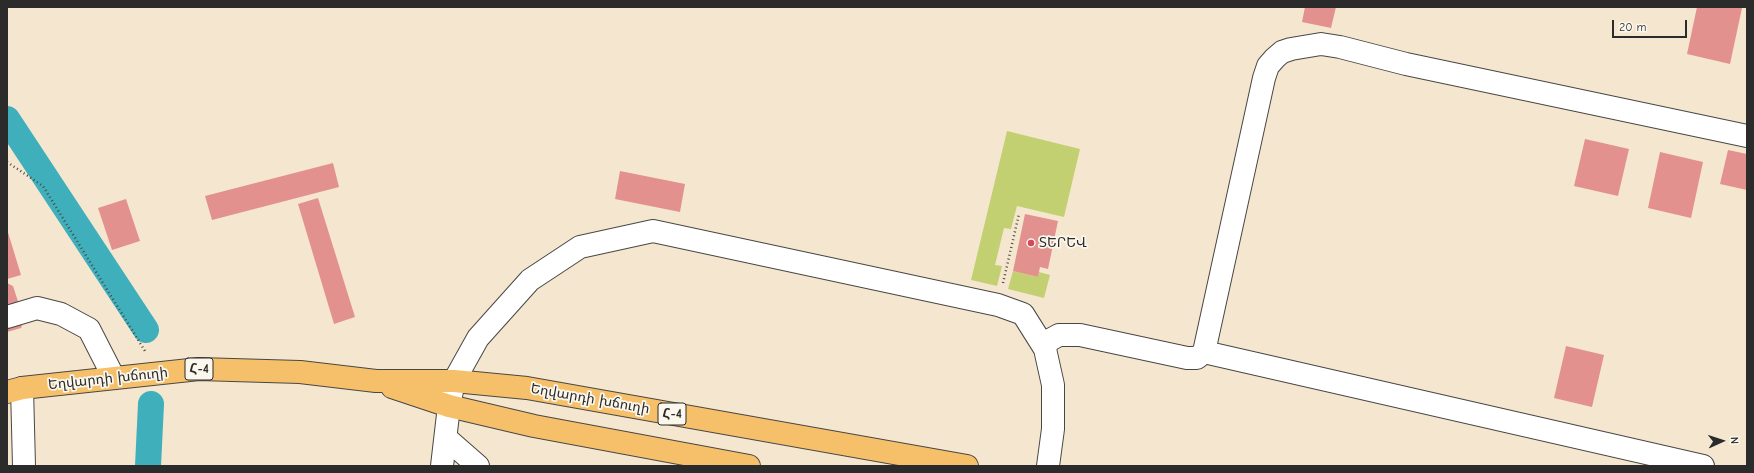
<!DOCTYPE html>
<meta charset="utf-8">
<style>
body{margin:0}
#map{position:relative;width:1754px;height:473px;overflow:hidden;background:#f5e7cf;font-family:"Comic Neue",sans-serif}
canvas{display:block}
.frame{position:absolute;inset:0;border:8px solid #2b2b2b;pointer-events:none}
.north{position:absolute;left:1702px;top:421px;width:40px;height:40px;-webkit-text-stroke:3px #fbf7ec;paint-order:stroke;rotate:87deg;font-size:11px;font-weight:700;line-height:16px;text-align:center;color:#2b2b2b}
.north::after{content:'';display:block;margin:auto;width:14px;height:18px;background:#2b2b2b;clip-path:polygon(50% 0,100% 100%,50% 72%,0 100%)}
.scale{position:absolute;left:1612px;top:20px;width:75px;height:18px;box-sizing:border-box;border:2px solid #2b2b2b;border-top:0;padding-left:5px;font-size:12px;line-height:14px;white-space:nowrap;color:#2b2b2b;-webkit-text-stroke:3px #fbf7ec;paint-order:stroke}
</style>
<div id="map">
<canvas width="1754" height="473"></canvas>
<div class="frame"></div>
<div class="north">N</div>
<div class="scale">20 m</div>
</div>
<script>
const c = document.querySelector('canvas').getContext('2d');
c.lineJoin = 'round';
function fillPath(path, color) { c.fillStyle = color; c.fill(path, 'evenodd'); }
const shape = rows => new Path2D(rows.map(r => 'M' + r).join(''));
function strokePath(path, color, width, dash) { c.strokeStyle = color; c.lineWidth = width; c.lineCap = dash ? 'butt' : 'round'; c.setLineDash(dash || []); c.stroke(path); }
function label(font, color, halo, rows, align = 'center') {
  c.font = font + ' "Comic Neue","Noto Sans Armenian",sans-serif'; c.lineWidth = 3.5; c.setLineDash([]); c.textBaseline = 'middle'; c.strokeStyle = halo; c.fillStyle = color; for (const [text, x, y, turn = 0] of rows) {
    c.save(); c.translate(x, y); c.rotate((+turn || 0) * Math.PI / 180); c.textAlign = isNaN(turn) ? turn : align; if (halo) c.strokeText(text, 0, 0); c.fillText(text, 0, 0); c.restore();
  }
}
fillPath(shape([
 [1007,131,1080,149,1064,217,1017,206,1011,229,1004,228,995,265,1002,266,997,286,971,280],
 [1013,271,1038,277,1039,272,1050,275,1044,298,1008,289]
]), '#c3d071');
strokePath(shape([
 [7,119,146,330],
 [148,466,151,404]
]), '#3fafbb', 26);
fillPath(shape([
 [1305,7,1336,7,1331,28,1302,22],
 [1697,7,1742,8,1730,64,1687,54],
 [1585,139,1629,149,1618,196,1574,186],
 [1728,150,1747,154,1747,190,1720,184],
 [1660,152,1703,162,1691,218,1648,208],
 [333,163,339,187,212,220,205,196],
 [620,171,685,184,680,212,615,199],
 [318,198,355,317,334,324,298,204],
 [126,199,140,241,112,250,98,208],
 [1025,214,1058,221,1048,269,1040,267,1038,277,1013,271],
 [7,229,21,275,7,279],
 [7,283,13,286,24,320,21,328,7,332],
 [1566,346,1604,355,1592,407,1554,398]
]), '#e2918f');
const minor = shape([
 [7,317,37,308,61,314,89,329,114,378],
 [1045,349,1048,341,1059,335,1080,335,1187,358,1197,358,1204,352,1264,78,1268,66,1275,58,1282,52,1291,49,1321,44,1340,47,1406,64,1747,136],
 [1204,352,1703,466],
 [22,388,24,466],
 [446,438,478,466],
 [442,466,449,406,454,381,478,338,530,280,580,247,653,231,998,305,1023,314,1045,349,1053,385,1053,429,1048,466]
]);
const major = shape([
 [392,387,449,406,534,426,749,466],
 [7,392,22,388,199,369,300,372,376,381,454,381,527,388,967,466]
]);
strokePath(minor, '#494744', 24);
strokePath(major, '#494744', 24);
strokePath(shape([
 [7,162,43,186,145,351],
 [1003,283,1019,214]
]), '#494744', 2.5, [1, 3]);
strokePath(minor, '#fff', 22);
strokePath(major, '#f6c06b', 22);
for (const [x, y, r, color] of [
 [1031,243,4,"#d1495b"]
]) { const dot = new Path2D(); dot.arc(x, y, r, 0, 2 * Math.PI); c.fillStyle = color; c.fill(dot); strokePath(dot, '#fbf7ec', 1.5); }
for (const [x, y, w] of [
 [199,369,28],
 [672,414,28]
]) { const box = new Path2D(); box.roundRect(x - w / 2, y - 11, w, 22, 3); c.fillStyle = '#fbf7ec'; c.fill(box); strokePath(box, '#2b2b2b', 1); }
label('bold 13px', '#2b2b2b', null, [
 ["Հ-4",199,369],
 ["Հ-4",672,414]
]);
label('14px', '#2b2b2b', '#fbf7ec', [
 ["ՏԵՐԵՎ",1039,243]
], 'left');
label('14px', '#2b2b2b', '#fbf7ec', [
 ["Եղվարդի խճուղի",108,379,-6],
 ["Եղվարդի խճուղի",590,399,10]
]);
</script>
